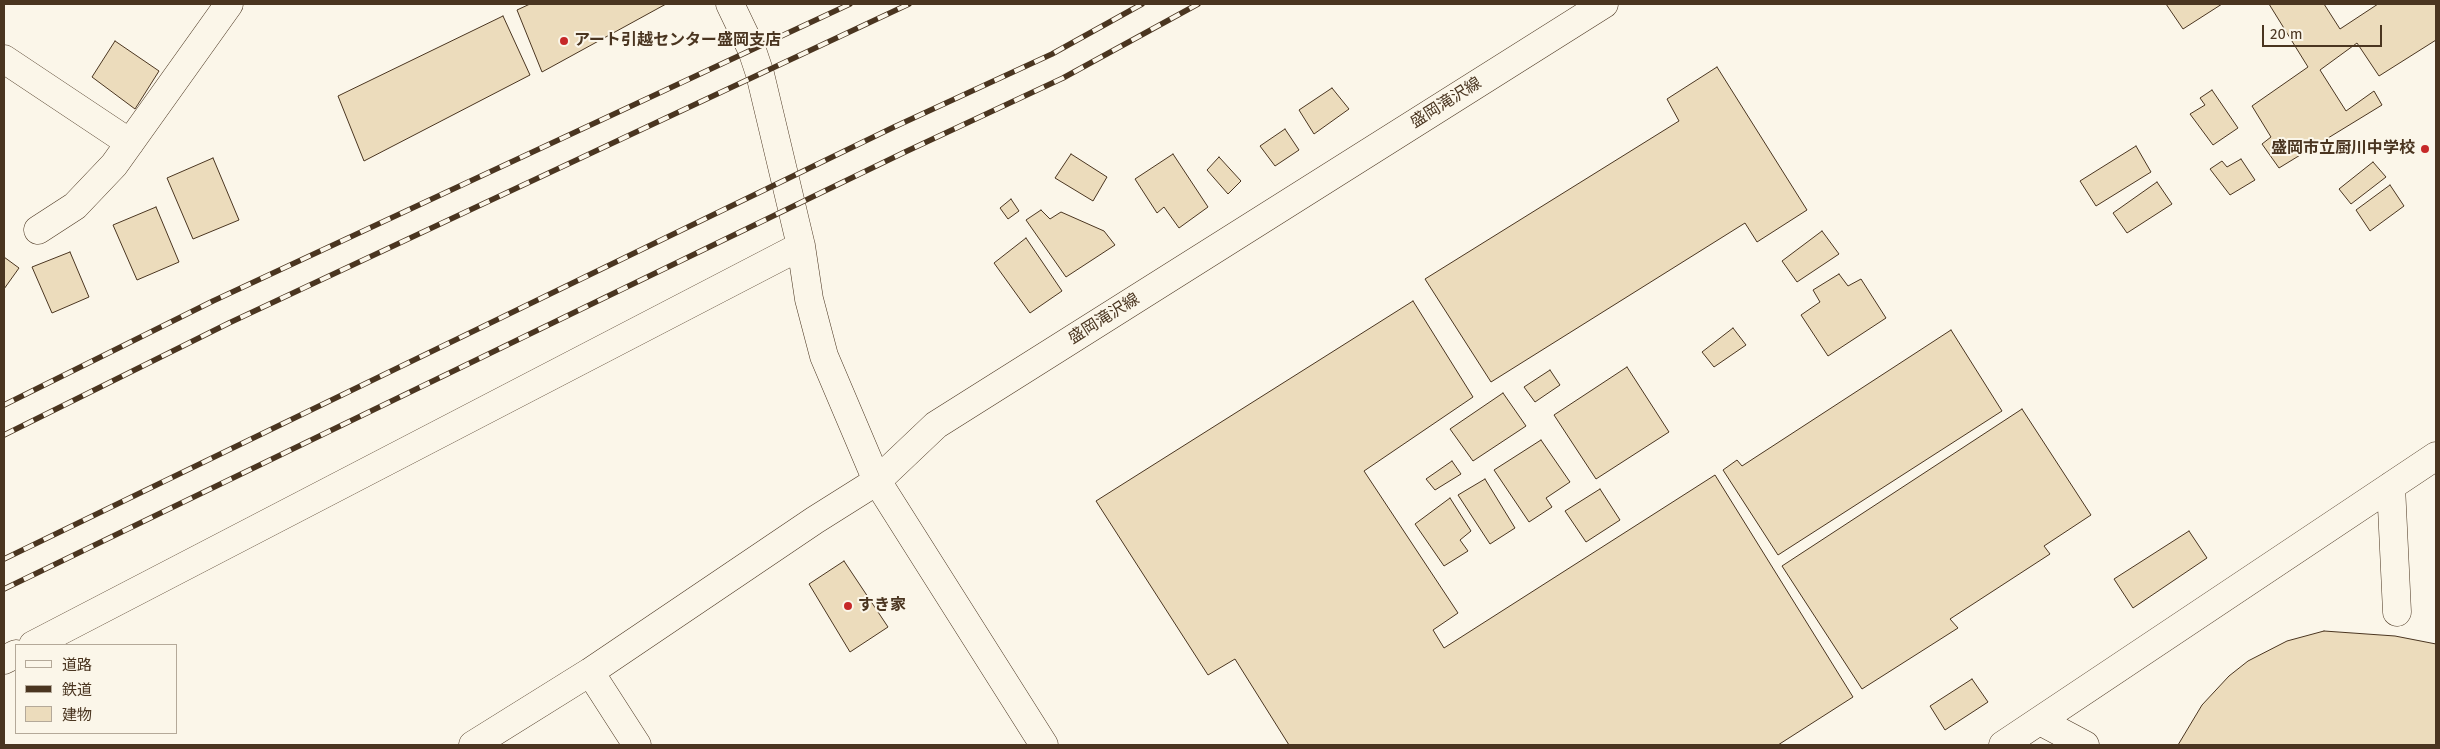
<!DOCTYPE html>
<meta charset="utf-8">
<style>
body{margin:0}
#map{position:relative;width:2440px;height:749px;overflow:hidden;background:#fbf6e9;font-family:"Fira Sans","Noto Sans JP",sans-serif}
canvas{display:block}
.frame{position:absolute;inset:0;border:5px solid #4a3520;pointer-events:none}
.legend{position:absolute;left:15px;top:644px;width:162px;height:90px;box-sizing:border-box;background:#fbf6e9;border:1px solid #b4a999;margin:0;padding:6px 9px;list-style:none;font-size:15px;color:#4a3520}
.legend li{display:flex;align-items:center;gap:10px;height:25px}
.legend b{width:25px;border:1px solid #b4a999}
.scale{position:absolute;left:2262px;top:25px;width:120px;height:22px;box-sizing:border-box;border:2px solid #4a3520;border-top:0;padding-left:6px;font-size:15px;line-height:18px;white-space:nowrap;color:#4a3520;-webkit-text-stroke:4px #fbf6e9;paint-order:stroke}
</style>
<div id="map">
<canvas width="2440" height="749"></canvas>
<div class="frame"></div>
<ul class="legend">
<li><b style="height:6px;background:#fbf6e9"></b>道路</li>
<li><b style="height:6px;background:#4a3520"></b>鉄道</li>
<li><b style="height:14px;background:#ecdcbc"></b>建物</li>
</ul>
<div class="scale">20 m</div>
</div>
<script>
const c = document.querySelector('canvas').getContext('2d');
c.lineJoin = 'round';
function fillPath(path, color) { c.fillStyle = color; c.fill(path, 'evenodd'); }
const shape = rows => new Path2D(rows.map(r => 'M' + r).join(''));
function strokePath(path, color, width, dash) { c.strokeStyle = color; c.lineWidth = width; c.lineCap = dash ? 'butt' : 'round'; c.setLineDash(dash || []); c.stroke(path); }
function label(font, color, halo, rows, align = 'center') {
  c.font = font + ' "Fira Sans","Noto Sans JP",sans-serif'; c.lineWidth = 4; c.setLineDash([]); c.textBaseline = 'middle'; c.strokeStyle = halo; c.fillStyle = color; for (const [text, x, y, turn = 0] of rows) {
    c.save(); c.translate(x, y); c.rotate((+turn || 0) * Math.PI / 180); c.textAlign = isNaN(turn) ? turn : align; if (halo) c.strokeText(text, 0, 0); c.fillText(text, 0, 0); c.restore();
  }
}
const building = shape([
 [530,4,666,4,542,72,517,10,530,4],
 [2166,4,2222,4,2183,29,2166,4],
 [2269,4,2324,4,2340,29,2378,4,2436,4,2436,40,2379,76,2357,43,2320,70,2346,111,2374,91,2382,105,2279,168,2262,144,2271,137,2252,106,2308,67,2269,4],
 [503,16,530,75,364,161,338,96,503,16],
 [115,41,159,71,135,109,92,77,115,41],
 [1717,67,1807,210,1757,242,1745,223,1491,382,1425,279,1679,121,1667,99,1717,67],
 [1332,88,1349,109,1314,134,1299,110,1332,88],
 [2212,90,2238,128,2213,145,2190,114,2205,105,2200,98,2212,90],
 [1285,129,1299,150,1275,166,1260,146,1285,129],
 [2136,146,2151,172,2096,206,2080,181,2136,146],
 [1071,154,1107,177,1093,201,1055,178,1071,154],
 [1173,154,1208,207,1179,228,1164,207,1157,213,1135,179,1173,154],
 [1219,157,1241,181,1228,194,1207,170,1219,157],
 [213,158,239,220,193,239,167,178,213,158],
 [2241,159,2255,180,2230,195,2210,169,2222,161,2227,167,2241,159],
 [2373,162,2386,177,2351,204,2339,189,2373,162],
 [2157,182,2172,204,2127,233,2113,213,2157,182],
 [2390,185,2404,206,2370,231,2356,210,2390,185],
 [1011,199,1019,211,1008,219,1000,208,1011,199],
 [156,207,179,262,137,280,113,225,156,207],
 [1041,210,1050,219,1061,212,1104,231,1115,245,1066,277,1026,220,1041,210],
 [1822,231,1839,254,1797,282,1782,261,1822,231],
 [1026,238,1062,291,1030,313,994,263,1026,238],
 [70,252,89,297,52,313,32,267,70,252],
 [4,257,19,268,4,289,4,257],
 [1839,274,1848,286,1861,279,1886,318,1828,356,1801,315,1820,302,1813,290,1839,274],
 [1413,301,1473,397,1364,471,1458,613,1433,630,1444,648,1715,475,1853,697,1778,745,1289,745,1235,659,1208,675,1096,501,1413,301],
 [1733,328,1746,345,1714,367,1702,352,1733,328],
 [1951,330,2002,411,1778,555,1723,470,1737,460,1742,466,1951,330],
 [1627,367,1669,432,1596,479,1554,415,1627,367],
 [1550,370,1560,385,1535,402,1524,387,1550,370],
 [1503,393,1526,426,1473,461,1450,429,1503,393],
 [2022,409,2091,515,2044,546,2050,554,1950,619,1958,628,1862,689,1782,566,2022,409],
 [1541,440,1570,482,1546,498,1552,507,1529,522,1494,470,1541,440],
 [1452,461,1461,474,1435,490,1426,479,1452,461],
 [1485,479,1515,528,1490,544,1458,495,1485,479],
 [1600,489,1620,520,1586,542,1565,511,1600,489],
 [1450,498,1471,531,1460,540,1468,551,1444,566,1415,524,1450,498],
 [2189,531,2207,558,2133,608,2114,579,2189,531],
 [844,561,888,627,850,652,809,584,844,561],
 [2324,631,2395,636,2436,644,2436,745,2178,745,2202,705,2229,676,2248,661,2287,641,2324,631],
 [1972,679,1988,702,1945,730,1930,706,1972,679]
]);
fillPath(building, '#ecdcbc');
strokePath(building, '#4a3520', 1);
const minor = shape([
 [4,59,130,143],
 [38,230,75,206,114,165,229,4],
 [2391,486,2397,612],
 [33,645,801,246],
 [4,660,16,654],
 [590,672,637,745],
 [2040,721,2085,745],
 [473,745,590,672,815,520,877,481,824,356,809,299,801,246,760,74,752,50,730,4],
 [2003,745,2436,456]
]);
const major = shape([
 [1044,745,877,481,936,425,1604,4]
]);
strokePath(minor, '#4a3520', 29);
strokePath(major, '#4a3520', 29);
strokePath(minor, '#fbf6e9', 28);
strokePath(major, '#fbf6e9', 28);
const rail = shape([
 [4,405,213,301,850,4],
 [4,435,229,323,909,4],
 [4,559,894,127,1052,54,1142,4],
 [4,589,905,152,1063,78,1198,4]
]);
strokePath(rail, '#4a3520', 5.5);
strokePath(rail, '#fbf6e9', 4, [11]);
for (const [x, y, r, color] of [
 [564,41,5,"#c62828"],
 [2425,149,5,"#c62828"],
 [848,606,5,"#c62828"]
]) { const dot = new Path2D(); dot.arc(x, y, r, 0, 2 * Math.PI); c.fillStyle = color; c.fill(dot); strokePath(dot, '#fbf6e9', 2); }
label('bold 16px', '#4a3520', '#fbf6e9', [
 ["アート引越センター盛岡支店",574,41],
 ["盛岡市立厨川中学校",2415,149,"right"],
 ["すき家",858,606]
], 'left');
label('16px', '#4a3520', '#fbf6e9', [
 ["盛岡滝沢線",1446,103,-32],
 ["盛岡滝沢線",1104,319,-32]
]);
</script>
